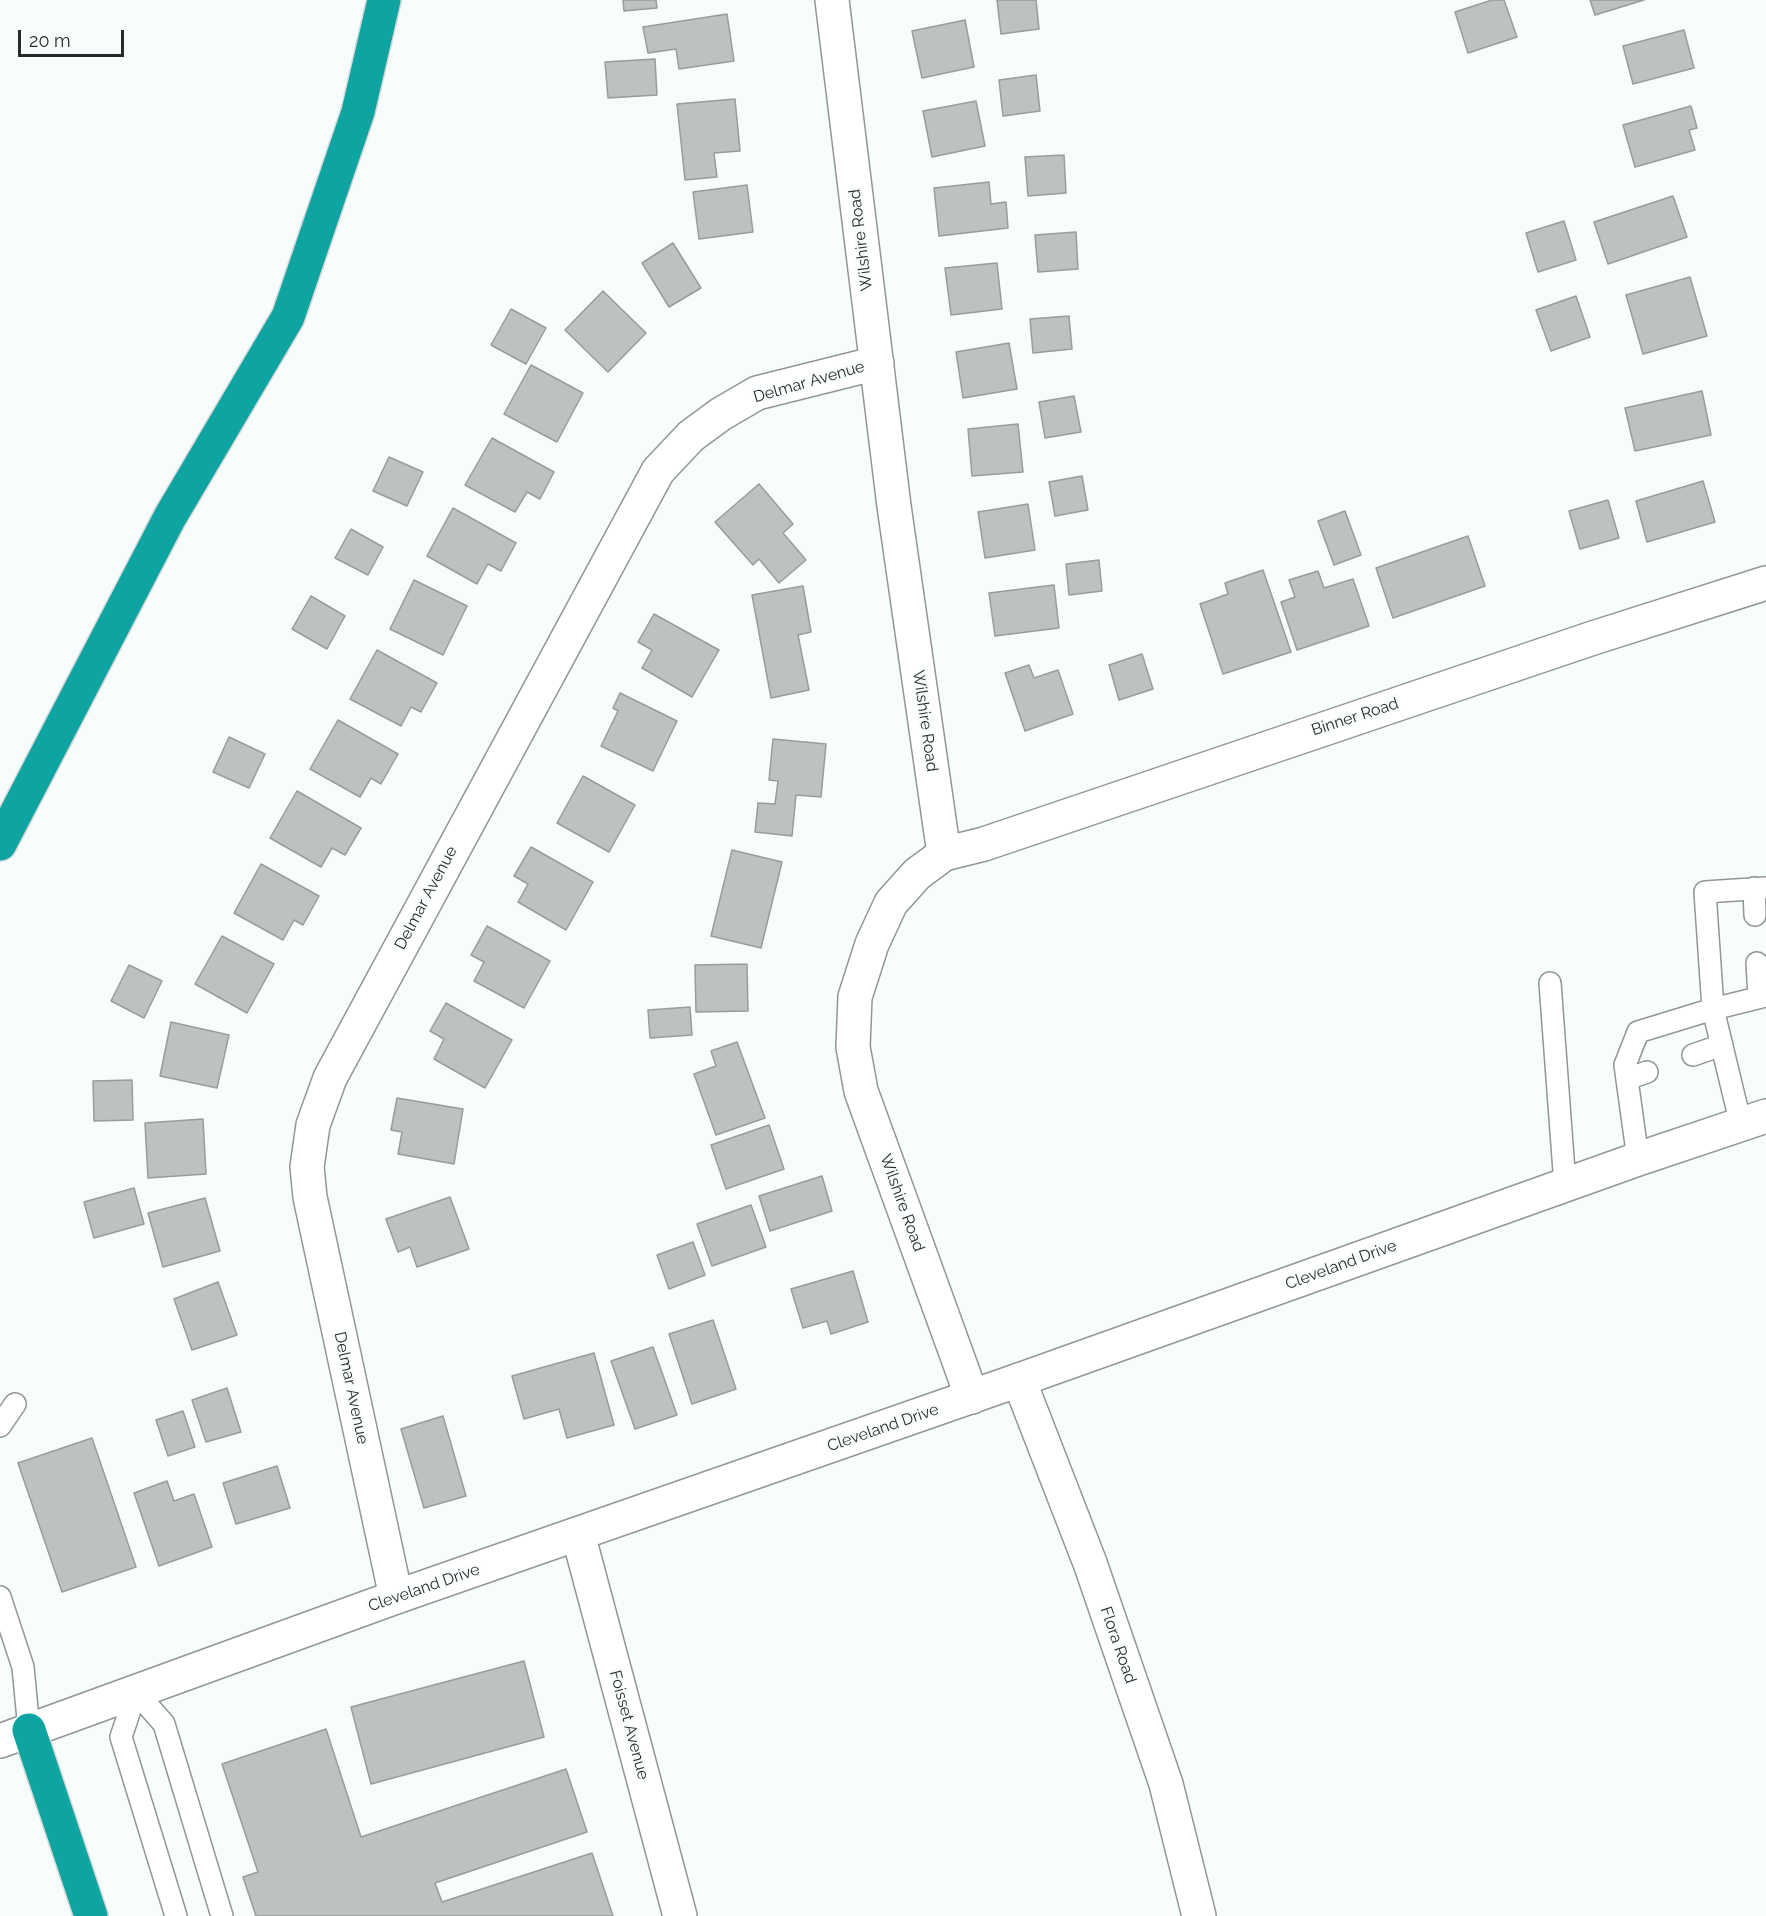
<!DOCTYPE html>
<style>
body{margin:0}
#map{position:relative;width:1766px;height:1916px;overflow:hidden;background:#f7fcfc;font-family:Raleway,sans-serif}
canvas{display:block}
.scale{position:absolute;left:18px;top:30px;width:106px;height:27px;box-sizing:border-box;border:3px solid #292b2b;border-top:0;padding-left:8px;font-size:18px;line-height:21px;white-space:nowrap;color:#292b2b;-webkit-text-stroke:4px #f7fcfc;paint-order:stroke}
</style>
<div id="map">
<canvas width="1766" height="1916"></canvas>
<div class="scale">20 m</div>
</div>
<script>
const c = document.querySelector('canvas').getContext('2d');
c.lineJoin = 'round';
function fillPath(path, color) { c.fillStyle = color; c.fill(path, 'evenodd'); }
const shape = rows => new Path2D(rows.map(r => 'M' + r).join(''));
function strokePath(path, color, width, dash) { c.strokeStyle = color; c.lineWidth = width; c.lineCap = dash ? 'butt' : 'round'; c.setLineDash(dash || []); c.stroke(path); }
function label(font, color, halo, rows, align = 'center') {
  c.font = font + ' Raleway,sans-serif'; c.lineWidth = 4.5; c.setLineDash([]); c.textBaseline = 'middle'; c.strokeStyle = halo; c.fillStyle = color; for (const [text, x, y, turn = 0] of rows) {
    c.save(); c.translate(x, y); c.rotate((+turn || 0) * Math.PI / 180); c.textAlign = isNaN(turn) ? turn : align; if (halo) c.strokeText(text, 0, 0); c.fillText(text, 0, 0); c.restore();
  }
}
const building = shape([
 [623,0,656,0,657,8,624,11,623,0],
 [997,0,1036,0,1039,29,1001,34,997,0],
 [1492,0,1504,0,1517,37,1468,53,1455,12,1492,0],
 [1590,0,1644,0,1595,15,1590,0],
 [727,14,734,61,679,69,676,49,648,53,643,27,727,14],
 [965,20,974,67,922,78,912,31,965,20],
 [1684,30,1694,68,1633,84,1623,46,1684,30],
 [655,59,657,95,608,98,605,62,655,59],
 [1036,75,1040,111,1003,116,999,80,1036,75],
 [735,99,740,151,714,153,717,177,685,180,677,104,735,99],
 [976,101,985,146,932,157,923,111,976,101],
 [1691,106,1697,128,1689,130,1695,150,1635,167,1623,125,1691,106],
 [1064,155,1066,193,1028,196,1025,157,1064,155],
 [989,182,991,204,1006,202,1008,228,939,236,934,188,989,182],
 [747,185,753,232,699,239,693,192,747,185],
 [1673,196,1687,237,1608,264,1594,222,1673,196],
 [1564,221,1576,260,1538,272,1526,233,1564,221],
 [1076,232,1078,269,1038,272,1035,235,1076,232],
 [673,243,701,288,669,307,642,263,673,243],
 [997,263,1002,309,951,315,945,268,997,263],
 [1690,277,1707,336,1643,354,1626,295,1690,277],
 [603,291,646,333,608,372,565,330,603,291],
 [1576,296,1590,337,1551,351,1536,310,1576,296],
 [511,309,546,328,526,364,491,345,511,309],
 [1069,316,1072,349,1033,353,1030,319,1069,316],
 [1009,343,1017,389,963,398,956,352,1009,343],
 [531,365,583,393,557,442,504,414,531,365],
 [1702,391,1711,435,1635,451,1625,408,1702,391],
 [1074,396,1081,432,1045,438,1039,402,1074,396],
 [1018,424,1023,472,972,476,968,429,1018,424],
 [492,438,554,472,540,499,527,492,515,512,465,485,492,438],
 [389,457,423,472,407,506,373,491,389,457],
 [1082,476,1088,510,1055,516,1049,482,1082,476],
 [1703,481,1715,522,1647,542,1636,501,1703,481],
 [759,484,793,524,783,533,806,560,779,583,759,559,753,565,715,522,759,484],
 [1608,500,1619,538,1580,549,1569,511,1608,500],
 [1028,504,1035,550,985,558,978,512,1028,504],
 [453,508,516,543,501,571,488,564,477,584,427,556,453,508],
 [1345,511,1361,555,1334,565,1318,521,1345,511],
 [351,529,383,547,368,575,335,558,351,529],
 [1468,536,1485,586,1393,618,1376,568,1468,536],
 [1099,560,1102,591,1069,595,1066,564,1099,560],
 [1263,570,1291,652,1223,674,1200,604,1228,594,1225,583,1263,570],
 [1318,571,1324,588,1353,579,1369,626,1297,650,1281,602,1295,597,1289,580,1318,571],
 [414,580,467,606,443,655,390,629,414,580],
 [1054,585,1059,628,995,636,989,593,1054,585],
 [803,586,811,632,798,635,809,690,771,698,752,595,803,586],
 [311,596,345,616,327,649,292,629,311,596],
 [654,614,719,650,692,697,642,668,652,650,638,642,654,614],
 [377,650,437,683,421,712,411,707,401,726,350,699,377,650],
 [1142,654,1153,689,1119,700,1109,665,1142,654],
 [1029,665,1034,678,1058,670,1073,714,1025,731,1005,673,1029,665],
 [620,693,677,721,653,771,601,746,618,711,613,708,620,693],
 [338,720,398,754,381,784,371,778,360,797,310,769,338,720],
 [229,737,265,754,249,788,213,772,229,737],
 [773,739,826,744,821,797,796,795,792,836,755,832,758,803,775,804,778,781,769,780,773,739],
 [583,776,635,805,609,852,557,823,583,776],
 [297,791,361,828,345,855,332,848,321,867,270,838,297,791],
 [531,847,593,882,566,930,518,902,528,884,514,876,531,847],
 [732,850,782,862,761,948,711,936,732,850],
 [261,864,319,896,303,925,294,920,283,940,234,913,261,864],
 [487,926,550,961,524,1008,474,981,484,962,471,955,487,926],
 [222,936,274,964,247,1013,195,984,222,936],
 [747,964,748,1011,696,1012,695,965,747,964],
 [129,965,162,981,144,1018,111,1001,129,965],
 [446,1003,512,1040,485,1088,434,1059,444,1039,430,1031,446,1003],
 [690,1007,692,1035,650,1038,648,1010,690,1007],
 [171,1022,229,1035,217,1088,160,1076,171,1022],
 [737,1042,765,1118,716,1135,694,1074,716,1066,711,1051,737,1042],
 [132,1080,133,1120,94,1121,93,1081,132,1080],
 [397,1098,463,1109,454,1164,398,1154,402,1132,391,1130,397,1098],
 [203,1119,206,1174,148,1178,145,1123,203,1119],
 [769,1125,784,1169,726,1189,711,1145,769,1125],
 [822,1176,832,1211,770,1231,759,1196,822,1176],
 [134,1188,144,1224,94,1238,84,1202,134,1188],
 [450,1197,469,1249,417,1267,410,1247,398,1252,386,1219,450,1197],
 [205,1198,220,1251,163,1267,148,1213,205,1198],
 [751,1205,766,1247,712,1266,697,1224,751,1205],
 [693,1242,705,1275,669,1289,657,1255,693,1242],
 [853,1271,868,1322,831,1334,827,1321,803,1328,791,1289,853,1271],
 [218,1282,237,1335,192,1350,174,1299,218,1282],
 [713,1320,736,1389,692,1404,669,1334,713,1320],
 [653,1347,677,1415,635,1429,611,1361,653,1347],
 [594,1353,614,1425,567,1438,559,1409,524,1419,512,1376,594,1353],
 [227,1388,241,1432,206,1442,192,1400,227,1388],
 [183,1411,195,1447,168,1456,156,1420,183,1411],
 [443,1416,466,1496,424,1508,401,1429,443,1416],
 [92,1438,136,1567,62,1592,18,1463,92,1438],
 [277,1466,290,1508,236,1524,223,1483,277,1466],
 [167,1481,174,1501,194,1494,212,1547,159,1566,134,1493,167,1481],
 [524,1661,544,1737,371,1784,351,1707,524,1661],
 [326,1729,361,1837,566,1769,587,1832,435,1883,442,1902,592,1853,613,1916,256,1916,243,1877,258,1872,222,1764,326,1729]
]);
fillPath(building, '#bdc1c1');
strokePath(building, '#979c9c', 1.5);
const lane = shape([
 [1754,888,1755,915],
 [1766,888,1705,892,1713,1009,1766,996],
 [1757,963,1759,997],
 [1550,983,1565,1185],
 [1693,1055,1722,1045],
 [1627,1079,1647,1072],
 [1638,1159,1625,1065,1638,1032,1713,1009,1741,1125],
 [0,1426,15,1404],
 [0,1597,23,1667,29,1730],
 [136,1692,164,1724,222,1916],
 [136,1692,121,1737,176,1916]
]);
const street = shape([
 [832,0,894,506,944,854,917,874,891,903,872,944,855,997,853,1047,861,1091,972,1397],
 [944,854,984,844,1593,638,1766,583],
 [1019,1380,1090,1563,1166,1784,1199,1916],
 [578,1534,680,1916],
 [396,1597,310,1197,307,1167,313,1125,330,1078,658,471,691,436,721,414,757,393,877,363]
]);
const secondary = shape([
 [0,1741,396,1597,1019,1380,1638,1159,1766,1116]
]);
const highway = shape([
 [0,844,170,517,288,317,358,112,384,0],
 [29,1730,91,1916]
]);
strokePath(lane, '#929696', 24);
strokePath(street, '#929696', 36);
strokePath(secondary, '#929696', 36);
strokePath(highway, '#d8d9d9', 36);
strokePath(lane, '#fff', 21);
strokePath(street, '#fff', 33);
strokePath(secondary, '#fff', 33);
strokePath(highway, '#0ea4a2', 33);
label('16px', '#292b2b', '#f7fcfc', [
 ["Wilshire Road",861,240,-97],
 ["Delmar Avenue",809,382,-16],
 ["Binner Road",1355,717,-18],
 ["Wilshire Road",925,721,82],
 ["Delmar Avenue",426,898,-62],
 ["Wilshire Road",902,1203,70],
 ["Cleveland Drive",1341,1265,-20],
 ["Delmar Avenue",351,1388,78],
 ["Cleveland Drive",883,1428,-19],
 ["Cleveland Drive",424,1588,-19],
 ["Flora Road",1118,1645,71],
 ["Foisset Avenue",629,1725,75]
]);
</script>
